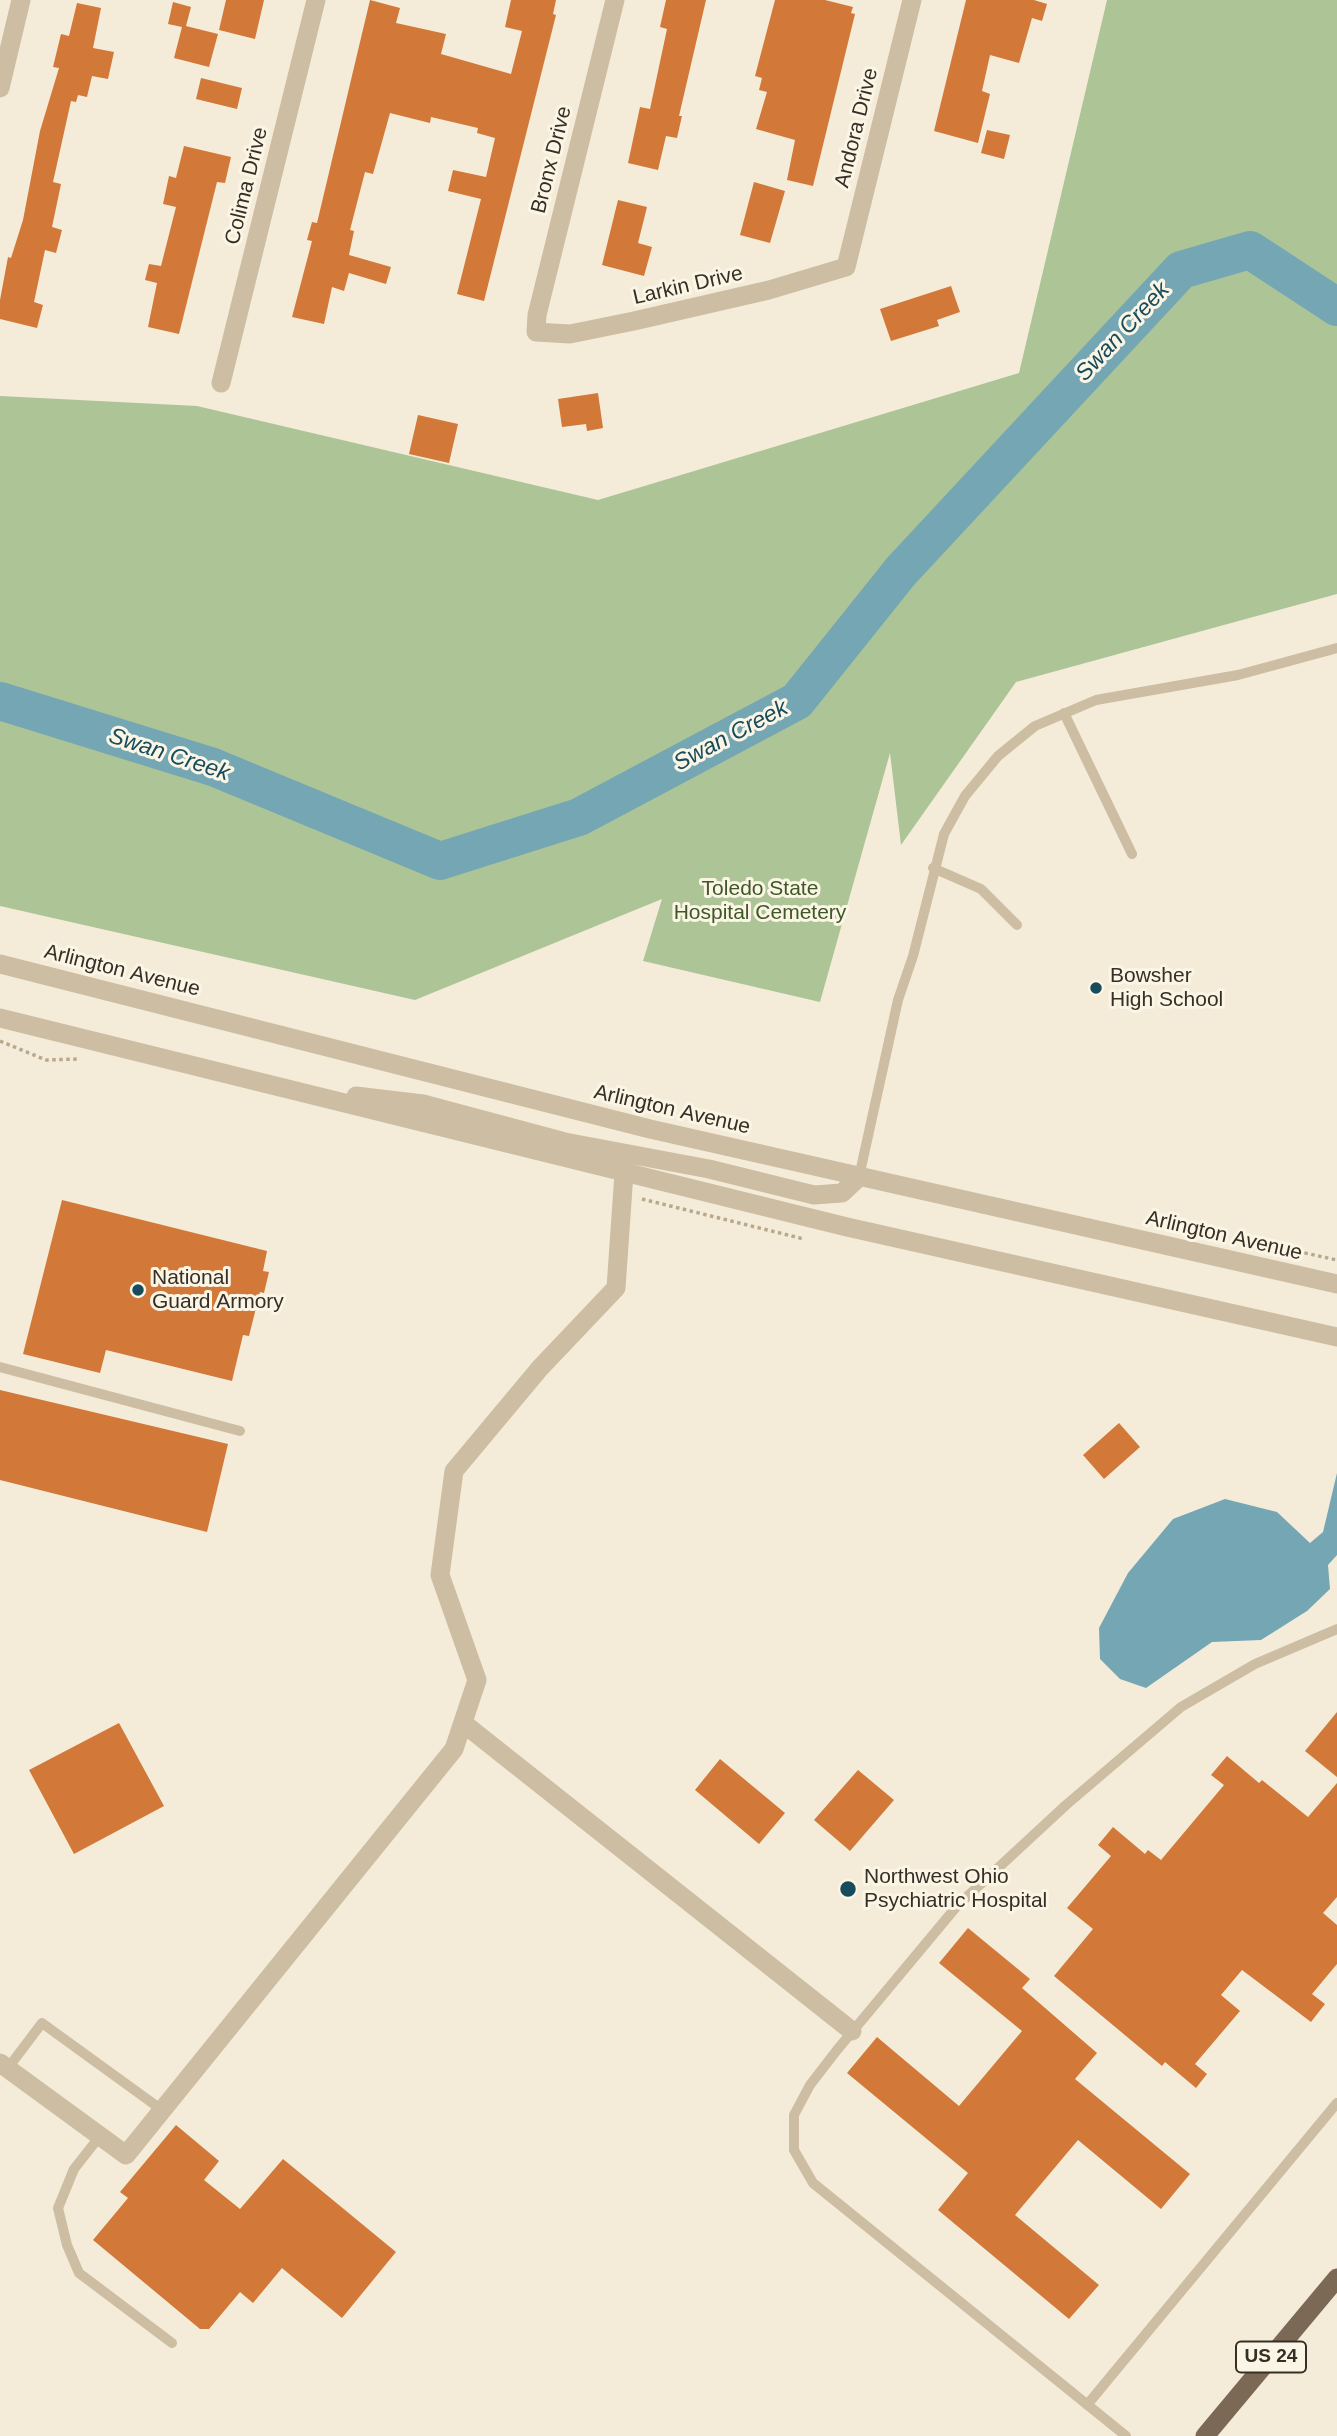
<!DOCTYPE html>
<style>
body{margin:0}
canvas{display:block;background:#f4ecd8}
</style>
<canvas width="1337" height="2436"></canvas>
<script>
const c = document.querySelector('canvas').getContext('2d');
c.lineJoin = 'round';
function fillPath(path, color) { c.fillStyle = color; c.fill(path, 'evenodd'); }
const shape = rows => new Path2D(rows.map(r => 'M' + r).join(''));
function strokePath(path, color, width, dash) { c.strokeStyle = color; c.lineWidth = width; c.lineCap = dash ? 'butt' : 'round'; c.setLineDash(dash || []); c.stroke(path); }
function label(font, color, halo, rows, align = 'center') {
  c.font = font + ' Helvetica,sans-serif'; c.lineWidth = 6; c.setLineDash([]); c.textBaseline = 'middle'; c.strokeStyle = halo; c.fillStyle = color; for (const [text, x, y, turn = 0] of rows) {
    c.save(); c.translate(x, y); c.rotate((+turn || 0) * Math.PI / 180); c.textAlign = isNaN(turn) ? turn : align; if (halo) c.strokeText(text, 0, 0); c.fillText(text, 0, 0); c.restore();
  }
}
fillPath(shape([
 [1107,0,1337,0,1337,594,1016,682,901,845,890,753,820,1002,643,961,662,899,415,1000,0,906,0,396,197,406,598,500,1019,373]
]), '#adc497');
fillPath(shape([
 [1337,1473,1337,1555,1328,1565,1330,1589,1307,1611,1261,1640,1212,1642,1146,1688,1120,1679,1100,1659,1099,1628,1128,1573,1173,1519,1225,1499,1277,1512,1310,1543,1323,1532]
]), '#74a6b4');
strokePath(shape([
 [0,701,213,767,440,861,579,817,797,701,901,571,1181,270,1250,250,1337,307]
]), '#74a6b4', 38);
fillPath(shape([
 [226,0,264,0,255,39,219,30],
 [370,0,400,8,396,23,446,34,441,54,511,74,522,31,505,27,511,0,556,0,553,14,556,15,484,301,457,294,481,199,448,191,453,170,486,177,495,138,477,133,478,128,431,117,430,123,390,113,373,174,365,172,350,230,354,231,349,255,391,267,386,284,349,273,344,291,332,287,324,324,292,317,312,241,307,240,312,222,317,223],
 [666,0,706,0,679,116,682,116,677,138,666,136,658,170,628,163,640,107,650,109,667,29,660,27],
 [775,0,825,0,853,7,851,13,855,14,813,186,787,180,795,140,756,129,767,92,759,90,762,78,755,76],
 [966,0,1034,0,1047,4,1042,21,1032,18,1019,63,990,55,982,91,990,94,978,143,934,131],
 [173,2,191,7,186,26,218,34,209,67,174,58,182,27,168,24],
 [77,3,101,8,93,48,114,52,108,79,92,76,87,97,78,95,76,102,71,101,53,182,61,184,52,227,62,230,56,253,45,250,34,302,43,305,37,328,0,319,0,300,8,257,11,258,23,220,40,131,59,68,53,67,61,34,69,36],
 [201,78,242,88,237,109,196,99],
 [987,130,1010,135,1004,159,981,153],
 [184,146,231,157,225,183,217,182,179,334,148,327,157,283,145,280,149,264,161,266,176,207,163,204,169,176,176,178],
 [754,182,785,191,770,243,740,235],
 [618,200,647,207,638,243,652,247,644,276,602,265],
 [951,286,960,312,937,320,939,326,891,341,880,309],
 [598,393,603,428,587,431,586,424,562,427,558,399],
 [418,415,458,424,449,463,409,454],
 [62,1200,267,1251,263,1271,269,1272,264,1293,260,1292,249,1336,243,1335,232,1381,106,1350,100,1373,23,1354],
 [0,1390,228,1444,207,1532,0,1480],
 [1119,1423,1140,1447,1104,1479,1083,1455],
 [1337,1712,1337,1777,1305,1751],
 [119,1723,164,1806,74,1854,29,1770],
 [1227,1756,1259,1783,1262,1780,1308,1817,1337,1783,1337,1897,1323,1913,1337,1925,1337,1964,1312,1994,1325,2004,1311,2022,1242,1970,1221,1995,1240,2011,1195,2064,1207,2074,1196,2088,1165,2062,1162,2066,1054,1976,1093,1929,1067,1908,1111,1856,1098,1845,1113,1827,1145,1854,1148,1850,1161,1860,1224,1785,1211,1775],
 [720,1759,785,1813,759,1844,695,1790],
 [858,1770,894,1800,850,1851,814,1820],
 [968,1928,1030,1979,1022,1988,1097,2053,1075,2079,1190,2174,1161,2209,1078,2140,1015,2215,1099,2285,1069,2319,938,2210,968,2173,847,2073,877,2037,959,2106,1022,2031,939,1963],
 [176,2125,219,2161,204,2180,240,2209,283,2159,396,2252,342,2318,282,2268,253,2303,240,2292,209,2329,200,2329,93,2240,128,2198,120,2192]
]), '#d27838');
strokePath(shape([
 [0,1041,46,1060,78,1059],
 [642,1199,804,1239],
 [1244,1242,1245,1240,1337,1260]
]), '#b9a88d', 3.5, [3.5, 3.5]);
strokePath(shape([
 [1064,713,1132,854],
 [933,868,981,889,1017,925],
 [859,1177,898,1000,913,956,944,834,965,796,998,756,1035,726,1096,700,1238,675,1337,648],
 [0,1367,240,1431],
 [8,2068,42,2023,162,2110],
 [100,2136,74,2169,58,2208,67,2245,79,2273,172,2343],
 [1087,2405,1337,2103],
 [1126,2436,813,2183,794,2150,794,2115,810,2085,837,2050,957,1906,1066,1805,1181,1707,1255,1664,1337,1629]
]), '#cdbea3', 10);
strokePath(shape([
 [615,0,537,315,536,332,570,334,634,321,769,290,846,267,912,0],
 [0,88,21,0],
 [221,383,316,0],
 [463,1723,852,2031],
 [0,2063,126,2155,454,1749,477,1680,440,1575,454,1471,540,1368,616,1288,624,1173]
]), '#cdbea3', 19);
strokePath(shape([
 [0,964,650,1129,1337,1284],
 [0,1018,847,1227,1337,1337],
 [356,1096,423,1104,565,1142,709,1169,814,1195,842,1193,859,1177]
]), '#cdbea3', 19);
strokePath(shape([
 [1205,2436,1337,2278]
]), '#7b6855', 19);
for (const [x, y, r, color] of [
 [1096,988,7,"#174c5d"],
 [138,1290,7,"#174c5d"],
 [848,1889,9,"#174c5d"]
]) { const dot = new Path2D(); dot.arc(x, y, r, 0, 2 * Math.PI); c.fillStyle = color; c.fill(dot); strokePath(dot, '#fbf5e5', 2.5); }
for (const [x, y, w] of [
 [1271,2357,70]
]) { const box = new Path2D(); box.roundRect(x - w / 2, y - 15.5, w, 31, 5); c.fillStyle = '#fbf5e5'; c.fill(box); strokePath(box, '#372e26', 2); }
label('bold 19px', '#372e26', null, [
 ["US 24",1271,2357]
]);
label('21px', '#372e26', '#fbf5e5', [
 ["Andora Drive",857,128,-76],
 ["Bronx Drive",552,160,-76],
 ["Colima Drive",247,186,-76],
 ["Larkin Drive",688,286,-13],
 ["Arlington Avenue",122,971,14],
 ["Arlington Avenue",672,1110,13],
 ["Arlington Avenue",1224,1236,13]
]);
label('21px', '#3e5827', '#fbf5e5', [
 ["Toledo State",760,889],
 ["Hospital Cemetery",760,913]
]);
label('21px', '#372e26', '#fbf5e5', [
 ["Bowsher",1110,976],
 ["High School",1110,1000],
 ["National",152,1278],
 ["Guard Armory",152,1302],
 ["Northwest Ohio",864,1877],
 ["Psychiatric Hospital",864,1901]
], 'left');
label('italic 23px', '#174c5d', '#fbf5e5', [
 ["Swan Creek",1123,332,-47],
 ["Swan Creek",731,736,-28],
 ["Swan Creek",169,755,18]
]);
</script>
